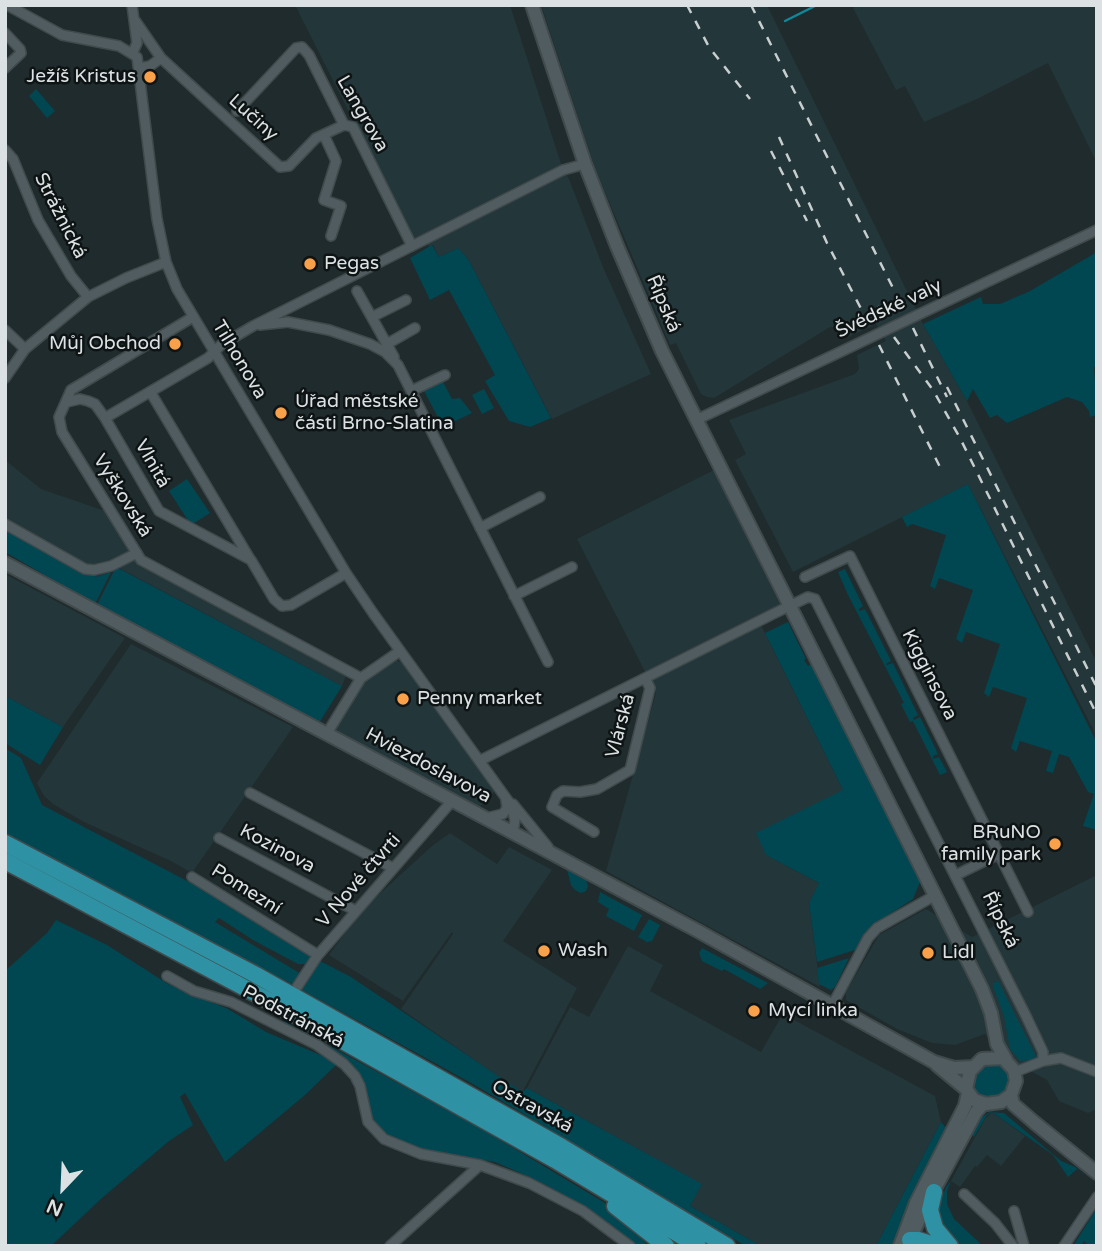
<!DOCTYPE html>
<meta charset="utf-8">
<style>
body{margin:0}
#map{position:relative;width:1102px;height:1251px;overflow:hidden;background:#202b2d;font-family:"Varela Round",sans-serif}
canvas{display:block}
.frame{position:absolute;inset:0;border:7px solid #dce2e4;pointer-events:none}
.north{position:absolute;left:28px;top:1153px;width:70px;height:70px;-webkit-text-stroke:5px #0e1314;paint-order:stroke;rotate:203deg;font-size:19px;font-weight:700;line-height:28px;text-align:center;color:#dce2e4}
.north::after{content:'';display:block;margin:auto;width:24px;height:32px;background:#dce2e4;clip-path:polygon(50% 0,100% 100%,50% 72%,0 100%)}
</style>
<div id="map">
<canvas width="1102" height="1251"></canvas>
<div class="frame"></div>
<div class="north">N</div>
</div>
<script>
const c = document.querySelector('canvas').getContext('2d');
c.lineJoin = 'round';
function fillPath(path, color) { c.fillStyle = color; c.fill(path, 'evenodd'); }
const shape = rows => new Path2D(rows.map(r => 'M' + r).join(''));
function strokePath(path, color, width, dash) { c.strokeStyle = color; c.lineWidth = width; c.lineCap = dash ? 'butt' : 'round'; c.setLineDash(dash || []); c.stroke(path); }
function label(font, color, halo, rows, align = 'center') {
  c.font = font + ' "Varela Round",sans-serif'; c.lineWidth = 5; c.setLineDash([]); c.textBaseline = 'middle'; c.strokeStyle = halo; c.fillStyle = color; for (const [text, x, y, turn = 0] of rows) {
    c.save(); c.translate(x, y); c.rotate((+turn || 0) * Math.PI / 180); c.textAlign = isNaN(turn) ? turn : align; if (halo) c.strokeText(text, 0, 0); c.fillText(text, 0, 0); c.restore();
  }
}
fillPath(shape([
 [295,5,510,5,563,170,569,179,603,267,651,374,552,419,468,259,458,248,439,257,433,245,429,247,423,235,413,239],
 [541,5,767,5,923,324,967,401,1097,663,1097,737,968,484,793,572,735,460,746,454,729,420,855,374,859,369,857,355,886,341,876,324,848,337,839,327,830,327,714,398,707,397,701,394,676,343,670,345,595,169],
 [856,5,1097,5,1097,163,1048,63,977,99,924,122,905,86,896,90,853,8],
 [5,460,41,489,105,511,146,560,349,668,342,686,117,567,111,572,96,577,5,526],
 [714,470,780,605,758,619,843,790,766,855,819,883,809,903,820,987,606,871,656,693,577,539],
 [5,574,125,638,63,727,5,696],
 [131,644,293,727,192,873,171,861,84,822,53,804,44,796,37,783],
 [393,660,402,662,495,791,478,809,337,733,337,726,364,681],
 [450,833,497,864,509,847,552,870,503,941,577,988,522,1093,401,1009,453,934,452,932,403,1001,329,955,362,910,432,846],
 [1097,875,1097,1109,1088,1113,1059,1101,1047,1080,1014,1062,985,1034,955,1045,932,1043,897,1029,846,1000,846,992,879,935,926,909,972,937],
 [628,946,663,965,650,991,761,1052,783,1014,935,1096,941,1122,876,1246,761,1246,690,1206,701,1184,527,1088,570,1007,589,1017],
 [992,1112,1025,1136,1001,1166,987,1155,977,1167,975,1166,960,1187,951,1181,985,1119]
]), '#23363a');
fillPath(shape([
 [36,89,55,111,47,118,29,96],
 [432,245,439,257,458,248,468,259,551,418,530,427,509,421,485,381,495,375,449,290,430,300,410,258],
 [1097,252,1097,366,1094,367,1097,415,1090,417,1089,411,1082,402,1067,397,1007,423,997,415,990,418,973,389,967,401,923,324,981,297,983,304,1000,304,1030,291],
 [442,380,452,399,460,398,472,413,443,427,423,389],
 [484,389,494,408,482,414,472,395],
 [187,479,210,513,191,525,169,491],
 [968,484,1097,743,1097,830,1083,826,1094,794,1088,792,1069,757,1059,754,1053,773,1046,771,1052,751,1020,741,1016,752,1011,748,1027,698,993,687,989,697,984,693,1000,644,966,632,962,643,956,639,973,590,939,578,935,589,930,586,946,535,912,524,907,527,902,517],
 [5,526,96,577,111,572,95,604,5,552],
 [116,567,342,686,319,723,96,607],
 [845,569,863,606,859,609,859,611,865,609,891,661,886,664,887,665,893,663,918,715,913,718,914,720,920,717,938,754,933,756,933,759,939,757,947,772,940,775,913,721,910,722,901,704,904,703,848,595,838,572],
 [788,622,806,659,804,660,808,666,811,664,920,882,913,899,870,927,855,950,817,962,809,903,819,883,766,855,756,833,843,790,765,633],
 [5,696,63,727,40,765,5,743],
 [5,748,21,758,42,805,189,882,192,879,314,957,305,964,298,964,253,940,219,918,215,922,301,974,294,985,5,835],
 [567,870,586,880,588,886,586,891,581,893,575,890,571,885],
 [600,892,642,915,634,931,606,916,609,909,598,902],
 [649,919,660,925,652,941,647,942,638,937],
 [56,920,107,945,168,984,228,1009,266,1032,325,1057,327,1056,337,1064,305,1095,225,1162,185,1093,180,1097,193,1125,169,1141,102,1198,51,1246,5,1246,5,971,47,933],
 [702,948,768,983,760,989,724,969,722,971,702,961,699,953],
 [849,958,835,987,831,990,819,984,817,968],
 [320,961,351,977,522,1092,527,1088,702,1184,690,1206,761,1246,746,1246,473,1084,300,989],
 [998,981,1037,1058,1033,1060,1020,1061,1010,1049,1004,1016,993,986,993,983],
 [284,1021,482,1129,605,1203,632,1227,648,1246,637,1246,585,1206,532,1178,495,1162,421,1149,383,1133,370,1119,348,1063,283,1024],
 [992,1061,1003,1066,1008,1071,1010,1078,1008,1087,999,1096,979,1098,971,1086,973,1079,977,1071],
 [990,1112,1004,1113,1061,1161,1075,1167,1095,1183,1077,1169,1068,1177,1053,1155,992,1112,987,1115,974,1137,972,1135,982,1117],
 [941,1122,947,1129,896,1246,876,1246],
 [951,1181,947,1191,947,1204,954,1219,983,1246,960,1246,944,1229,938,1208,946,1187],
 [1097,1208,1097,1243,1094,1246,1089,1246,1084,1241,1082,1244,1084,1246,1073,1246]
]), '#004752');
strokePath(shape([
 [785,21,817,5]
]), '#10889b', 2.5);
const street = shape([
 [7,5,62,35,119,46,137,57,157,219,166,262,177,289,346,573,373,613,511,805,515,820,513,832],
 [132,5,137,43,133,52],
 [134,19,161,58,280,167,289,166,316,138,344,125],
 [5,33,20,49,21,53,5,68],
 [140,68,150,66,161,58],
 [237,111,296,48,302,47,309,55,344,125,353,127,412,246],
 [324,135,336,161,324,200,341,206,331,236],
 [5,150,13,159,38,220,71,276,88,297],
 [991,280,1097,230],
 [357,291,394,357],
 [193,317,71,390,59,417,62,432,141,560,361,678],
 [372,317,406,300],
 [260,325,288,322,329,330,370,344,385,352,398,365,548,662],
 [5,330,25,349],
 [387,344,415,328],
 [5,378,25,349,88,297,126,278,166,262],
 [411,391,445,375],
 [151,393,250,559],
 [67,402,80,399,88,401,95,404,105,418],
 [696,420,838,353],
 [5,524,85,569,94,570,111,566,137,553],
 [480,528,540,497],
 [346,573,291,605,282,606,274,599,251,560,159,511,105,418,208,358,221,345,253,326,563,170,585,164],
 [805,577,850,556,999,854,956,875],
 [514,596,572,567],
 [326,735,361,678,400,651],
 [481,760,773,614,808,597,815,599,1026,1016,1043,1052,1043,1061],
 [250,793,393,868],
 [513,804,548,847],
 [486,818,503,814,507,808,506,800],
 [594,832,552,807,557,795,563,791,580,792,597,789,630,770,650,688,645,678],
 [219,838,356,911],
 [999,854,1028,912],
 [192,877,318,955],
 [167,976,194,991,231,1002,317,1045,344,1064,355,1076,360,1086,368,1122,384,1139,421,1154,480,1165,529,1183,583,1211,630,1246],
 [297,987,318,955,452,801],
 [833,1004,868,938,877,928,934,896],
 [1015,1072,1043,1061,1061,1058,1097,1072],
 [964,1194,995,1223,1013,1246],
 [1014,1211,1024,1246],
 [390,1246,480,1165],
 [1064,1246,1097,1197]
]);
const secondary = shape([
 [532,5,585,164,617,246,662,351,982,989,991,1013,997,1044,1006,1060],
 [5,563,698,931,934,1062,954,1068,973,1067],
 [937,1065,966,1089,974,1100,986,1104,1001,1102,1011,1095,1016,1081,1014,1070,1003,1058,982,1059,970,1071,966,1089],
 [1011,1095,1013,1104,1035,1123,1097,1173],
 [910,1239,926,1205,976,1112,983,1104],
 [900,1246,916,1203,965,1106,968,1093]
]);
const highway = shape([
 [5,843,256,975,562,1147,727,1246],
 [5,861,298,1016,555,1160,698,1246],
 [934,1192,930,1210,935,1228,950,1246],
 [615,1206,666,1246],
 [910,1240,918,1240,937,1246]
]);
strokePath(street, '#404a4c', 12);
strokePath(secondary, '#404a4c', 16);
strokePath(highway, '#404a4c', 19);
strokePath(street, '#505c5f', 9);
strokePath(secondary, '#505c5f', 12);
strokePath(highway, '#2f92a4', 16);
strokePath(shape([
 [687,5,709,47,750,99],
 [751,5,904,310],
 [779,137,827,243,870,326],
 [771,151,807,221],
 [878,306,885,319],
 [913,328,947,397],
 [894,337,933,390,960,438,1097,715],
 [879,345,942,471],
 [947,387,1097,688]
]), '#c8ced0', 2.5, [9, 9]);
const streetBridge = shape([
 [838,353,991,280]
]);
strokePath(streetBridge, '#404a4c', 12, []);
strokePath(streetBridge, '#505c5f', 9);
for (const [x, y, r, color] of [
 [150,77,7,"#f8a14a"],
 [310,264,7,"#f8a14a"],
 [175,344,7,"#f8a14a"],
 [281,413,7,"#f8a14a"],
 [403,699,7,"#f8a14a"],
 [1055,844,7,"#f8a14a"],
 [544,951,7,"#f8a14a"],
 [928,953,7,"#f8a14a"],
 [754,1011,7,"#f8a14a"]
]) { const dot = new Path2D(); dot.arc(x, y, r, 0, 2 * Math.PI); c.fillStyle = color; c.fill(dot); strokePath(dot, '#0e1314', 2.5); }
label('19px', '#dce2e4', '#0e1314', [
 ["Ježíš Kristus",136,77,"right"],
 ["Pegas",324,264],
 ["Můj Obchod",161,344,"right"],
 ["Úřad městské",295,402],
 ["části Brno-Slatina",295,424],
 ["Penny market",417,699],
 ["BRuNO",1041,833,"right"],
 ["family park",1041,855,"right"],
 ["Wash",558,951],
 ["Lidl",942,953],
 ["Mycí linka",768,1011]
], 'left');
label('19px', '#dce2e4', '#0e1314', [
 ["Langrova",362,114,60],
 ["Lučiny",253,118,42],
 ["Strážnická",60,216,63],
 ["Řípská",663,304,67],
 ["Švédské valy",889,309,-25],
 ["Tilhonova",239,360,59],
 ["Vlnitá",152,464,60],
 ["Vyškovská",122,496,58],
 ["Kigginsova",929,675,63],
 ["Vlárská",621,726,-75],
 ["Hviezdoslavova",428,766,28],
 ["Kozinova",277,849,28],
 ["V Nové čtvrti",359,881,-49],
 ["Pomezní",246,890,32],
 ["Řípská",1000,920,64],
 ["Podstránská",293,1017,28],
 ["Ostravská",532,1107,29]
]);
</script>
